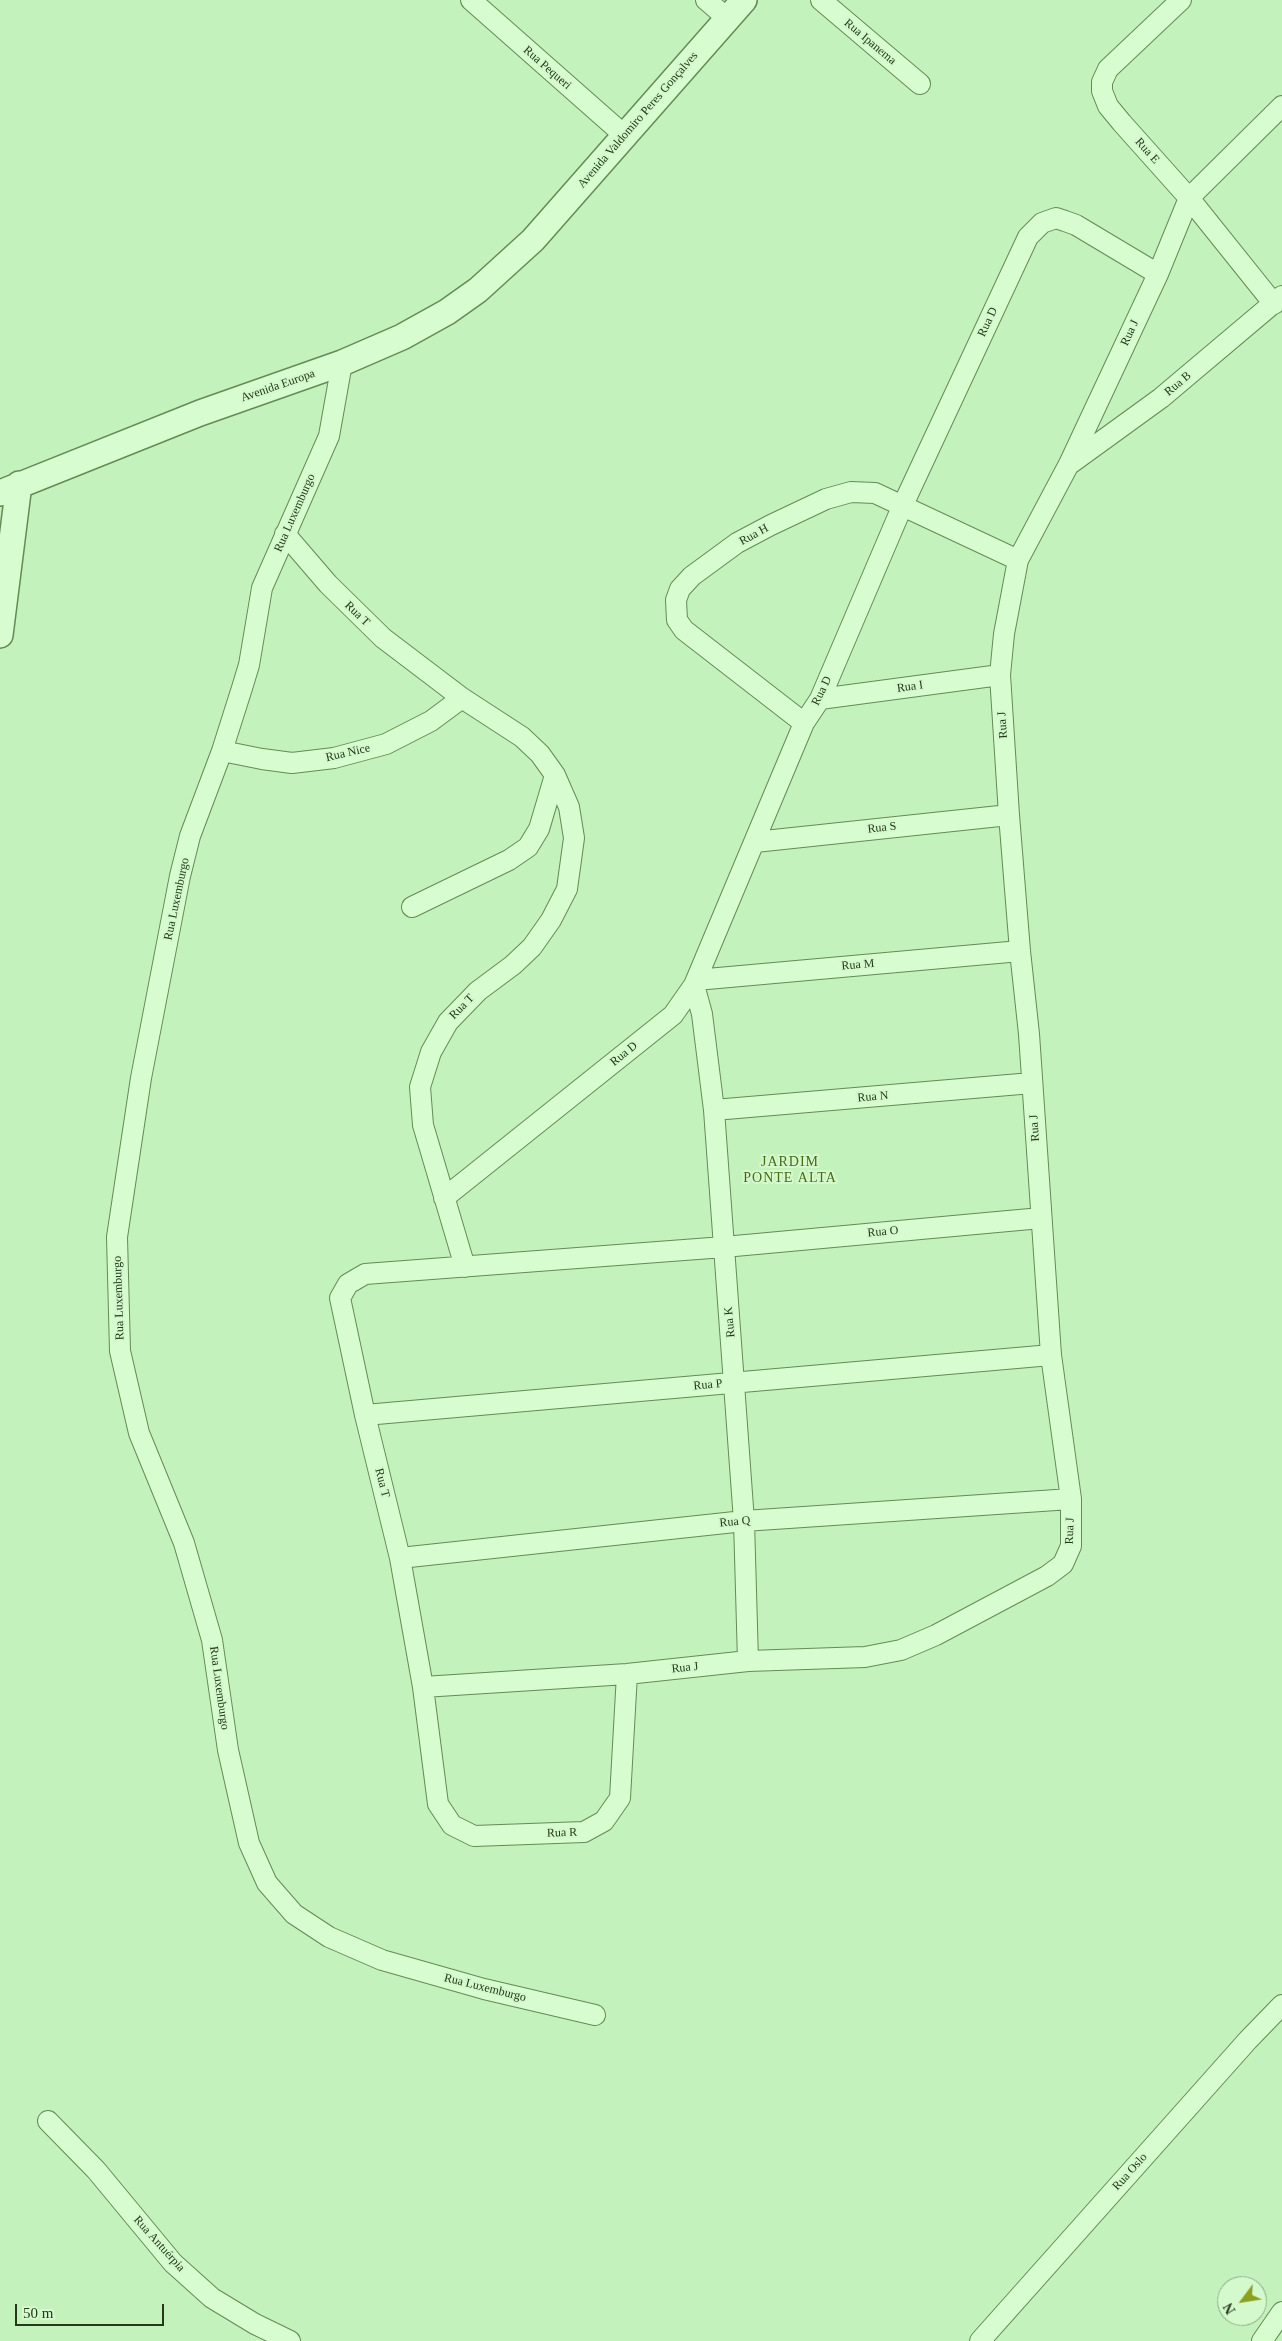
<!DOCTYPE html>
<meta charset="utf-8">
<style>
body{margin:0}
#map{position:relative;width:1282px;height:2341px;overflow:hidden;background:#c4f2bc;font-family:"Times New Roman",serif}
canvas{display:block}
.north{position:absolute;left:1217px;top:2276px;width:50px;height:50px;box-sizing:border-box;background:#d3f9cd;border:1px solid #8dac85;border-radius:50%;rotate:239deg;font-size:14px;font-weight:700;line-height:20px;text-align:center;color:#25391a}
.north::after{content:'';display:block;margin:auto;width:18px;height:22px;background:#8da01e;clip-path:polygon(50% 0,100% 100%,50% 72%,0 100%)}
.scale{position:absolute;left:15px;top:2304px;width:149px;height:22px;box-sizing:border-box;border:2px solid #25391a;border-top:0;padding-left:6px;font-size:15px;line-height:18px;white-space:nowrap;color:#25391a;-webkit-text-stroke:4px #d3f9cd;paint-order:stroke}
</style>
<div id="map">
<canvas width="1282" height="2341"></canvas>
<div class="north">N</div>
<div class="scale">50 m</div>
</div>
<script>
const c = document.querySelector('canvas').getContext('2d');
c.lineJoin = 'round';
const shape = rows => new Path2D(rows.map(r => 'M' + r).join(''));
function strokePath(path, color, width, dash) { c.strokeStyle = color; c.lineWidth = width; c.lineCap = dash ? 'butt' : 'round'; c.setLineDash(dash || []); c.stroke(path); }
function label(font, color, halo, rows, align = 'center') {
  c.font = font + ' "Times New Roman",serif'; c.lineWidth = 4; c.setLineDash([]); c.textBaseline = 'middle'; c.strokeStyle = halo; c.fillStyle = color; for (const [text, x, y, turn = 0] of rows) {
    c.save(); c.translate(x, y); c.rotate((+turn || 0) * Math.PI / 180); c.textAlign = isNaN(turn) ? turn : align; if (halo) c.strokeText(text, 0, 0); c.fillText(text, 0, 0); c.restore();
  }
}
const minor = shape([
 [471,0,624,135],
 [706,0,727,18],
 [821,0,920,84],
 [1181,0,1108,69,1102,82,1102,91,1108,106,1122,123,1189,198,1274,304],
 [342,363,329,436,262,588,249,665,242,688,222,751,190,836,180,876,141,1078,117,1237,120,1351,139,1433,184,1543,212,1640,228,1750,249,1843,267,1883,294,1914,329,1937,382,1960,484,1989,595,2015],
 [1070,464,1161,398,1282,296],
 [285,534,328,584,383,638,462,698,522,737,540,754,555,775,569,807,574,838,567,889,551,920,532,947,513,965,478,991,448,1022,431,1052,420,1087,423,1125,465,1267],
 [820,699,1000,675],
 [804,723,684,630,677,620,676,600,680,589,692,576,737,543,771,525,826,499,851,492,875,493,1018,560],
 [222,751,262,759,292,763,334,758,386,744,431,721,462,698],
 [755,842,1009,815],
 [412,907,509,860,528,847,539,829,555,775],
 [696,980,1020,951],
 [694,985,702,1014,714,1110,744,1521,748,1661],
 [714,1110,1032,1083],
 [444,1198,673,1015,694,985,804,723,820,699,902,507,1028,237,1042,223,1056,218,1065,221,1076,225,1158,274],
 [365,1415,1051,1355],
 [400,1558,744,1521,1071,1499],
 [627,1674,620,1798,604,1821,584,1832,474,1836,452,1825,438,1804,423,1687,400,1558,365,1415,340,1298,348,1284,365,1274,724,1247,1041,1218],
 [423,1687,627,1674,748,1661,865,1657,901,1650,936,1635,1047,1576,1063,1564,1071,1546,1071,1499,1051,1355,1029,1034,1020,951,1009,815,1000,675,1004,634,1018,560,1069,464,1158,274,1189,198,1282,106],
 [48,2121,96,2170,173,2263,212,2298,255,2324,290,2341],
 [980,2341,1248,2040,1282,2005],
 [1262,2341,1282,2312]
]);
const tertiary = shape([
 [0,493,200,413,342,363,402,337,447,312,478,290,533,240,744,0],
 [0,635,19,484]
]);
strokePath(minor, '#658b54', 22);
strokePath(tertiary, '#658b54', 28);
strokePath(minor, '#d6fcd0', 20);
strokePath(tertiary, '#d6fcd0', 25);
label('12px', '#25391a', '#d3f9cd', [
 ["Rua Ipanema",870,42,40],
 ["Rua Pequeri",547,68,41],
 ["Avenida Valdomiro Peres Gonçalves",638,120,-49],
 ["Rua E",1147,151,48],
 ["Rua D",988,322,-65],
 ["Rua J",1130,333,-65],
 ["Rua B",1178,384,-40],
 ["Avenida Europa",278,386,-19],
 ["Rua Luxemburgo",295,513,-66],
 ["Rua H",754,535,-29],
 ["Rua T",357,614,44],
 ["Rua I",910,687,-8],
 ["Rua D",822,691,-64],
 ["Rua J",1003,725,-94],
 ["Rua Nice",348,753,-13],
 ["Rua S",882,828,-6],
 ["Rua Luxemburgo",177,899,-78],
 ["Rua M",858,965,-5],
 ["Rua T",462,1007,-46],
 ["Rua D",624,1054,-39],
 ["Rua N",873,1097,-5],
 ["Rua J",1035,1128,-94],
 ["Rua O",883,1232,-5],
 ["Rua Luxemburgo",119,1298,-92],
 ["Rua K",730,1322,-95],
 ["Rua P",708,1385,-5],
 ["Rua T",382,1483,76],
 ["Rua Q",735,1522,-5],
 ["Rua J",1070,1531,-88],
 ["Rua J",685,1668,-6],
 ["Rua Luxemburgo",219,1688,82],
 ["Rua R",562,1833,-2],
 ["Rua Luxemburgo",485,1988,14],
 ["Rua Oslo",1130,2172,-48],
 ["Rua Antuérpia",159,2244,48]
]);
c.letterSpacing = '1px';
label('14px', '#4b6a15', '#d3f9cd', [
 ["JARDIM",790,1162],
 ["PONTE ALTA",790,1178]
]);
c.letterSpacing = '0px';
</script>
